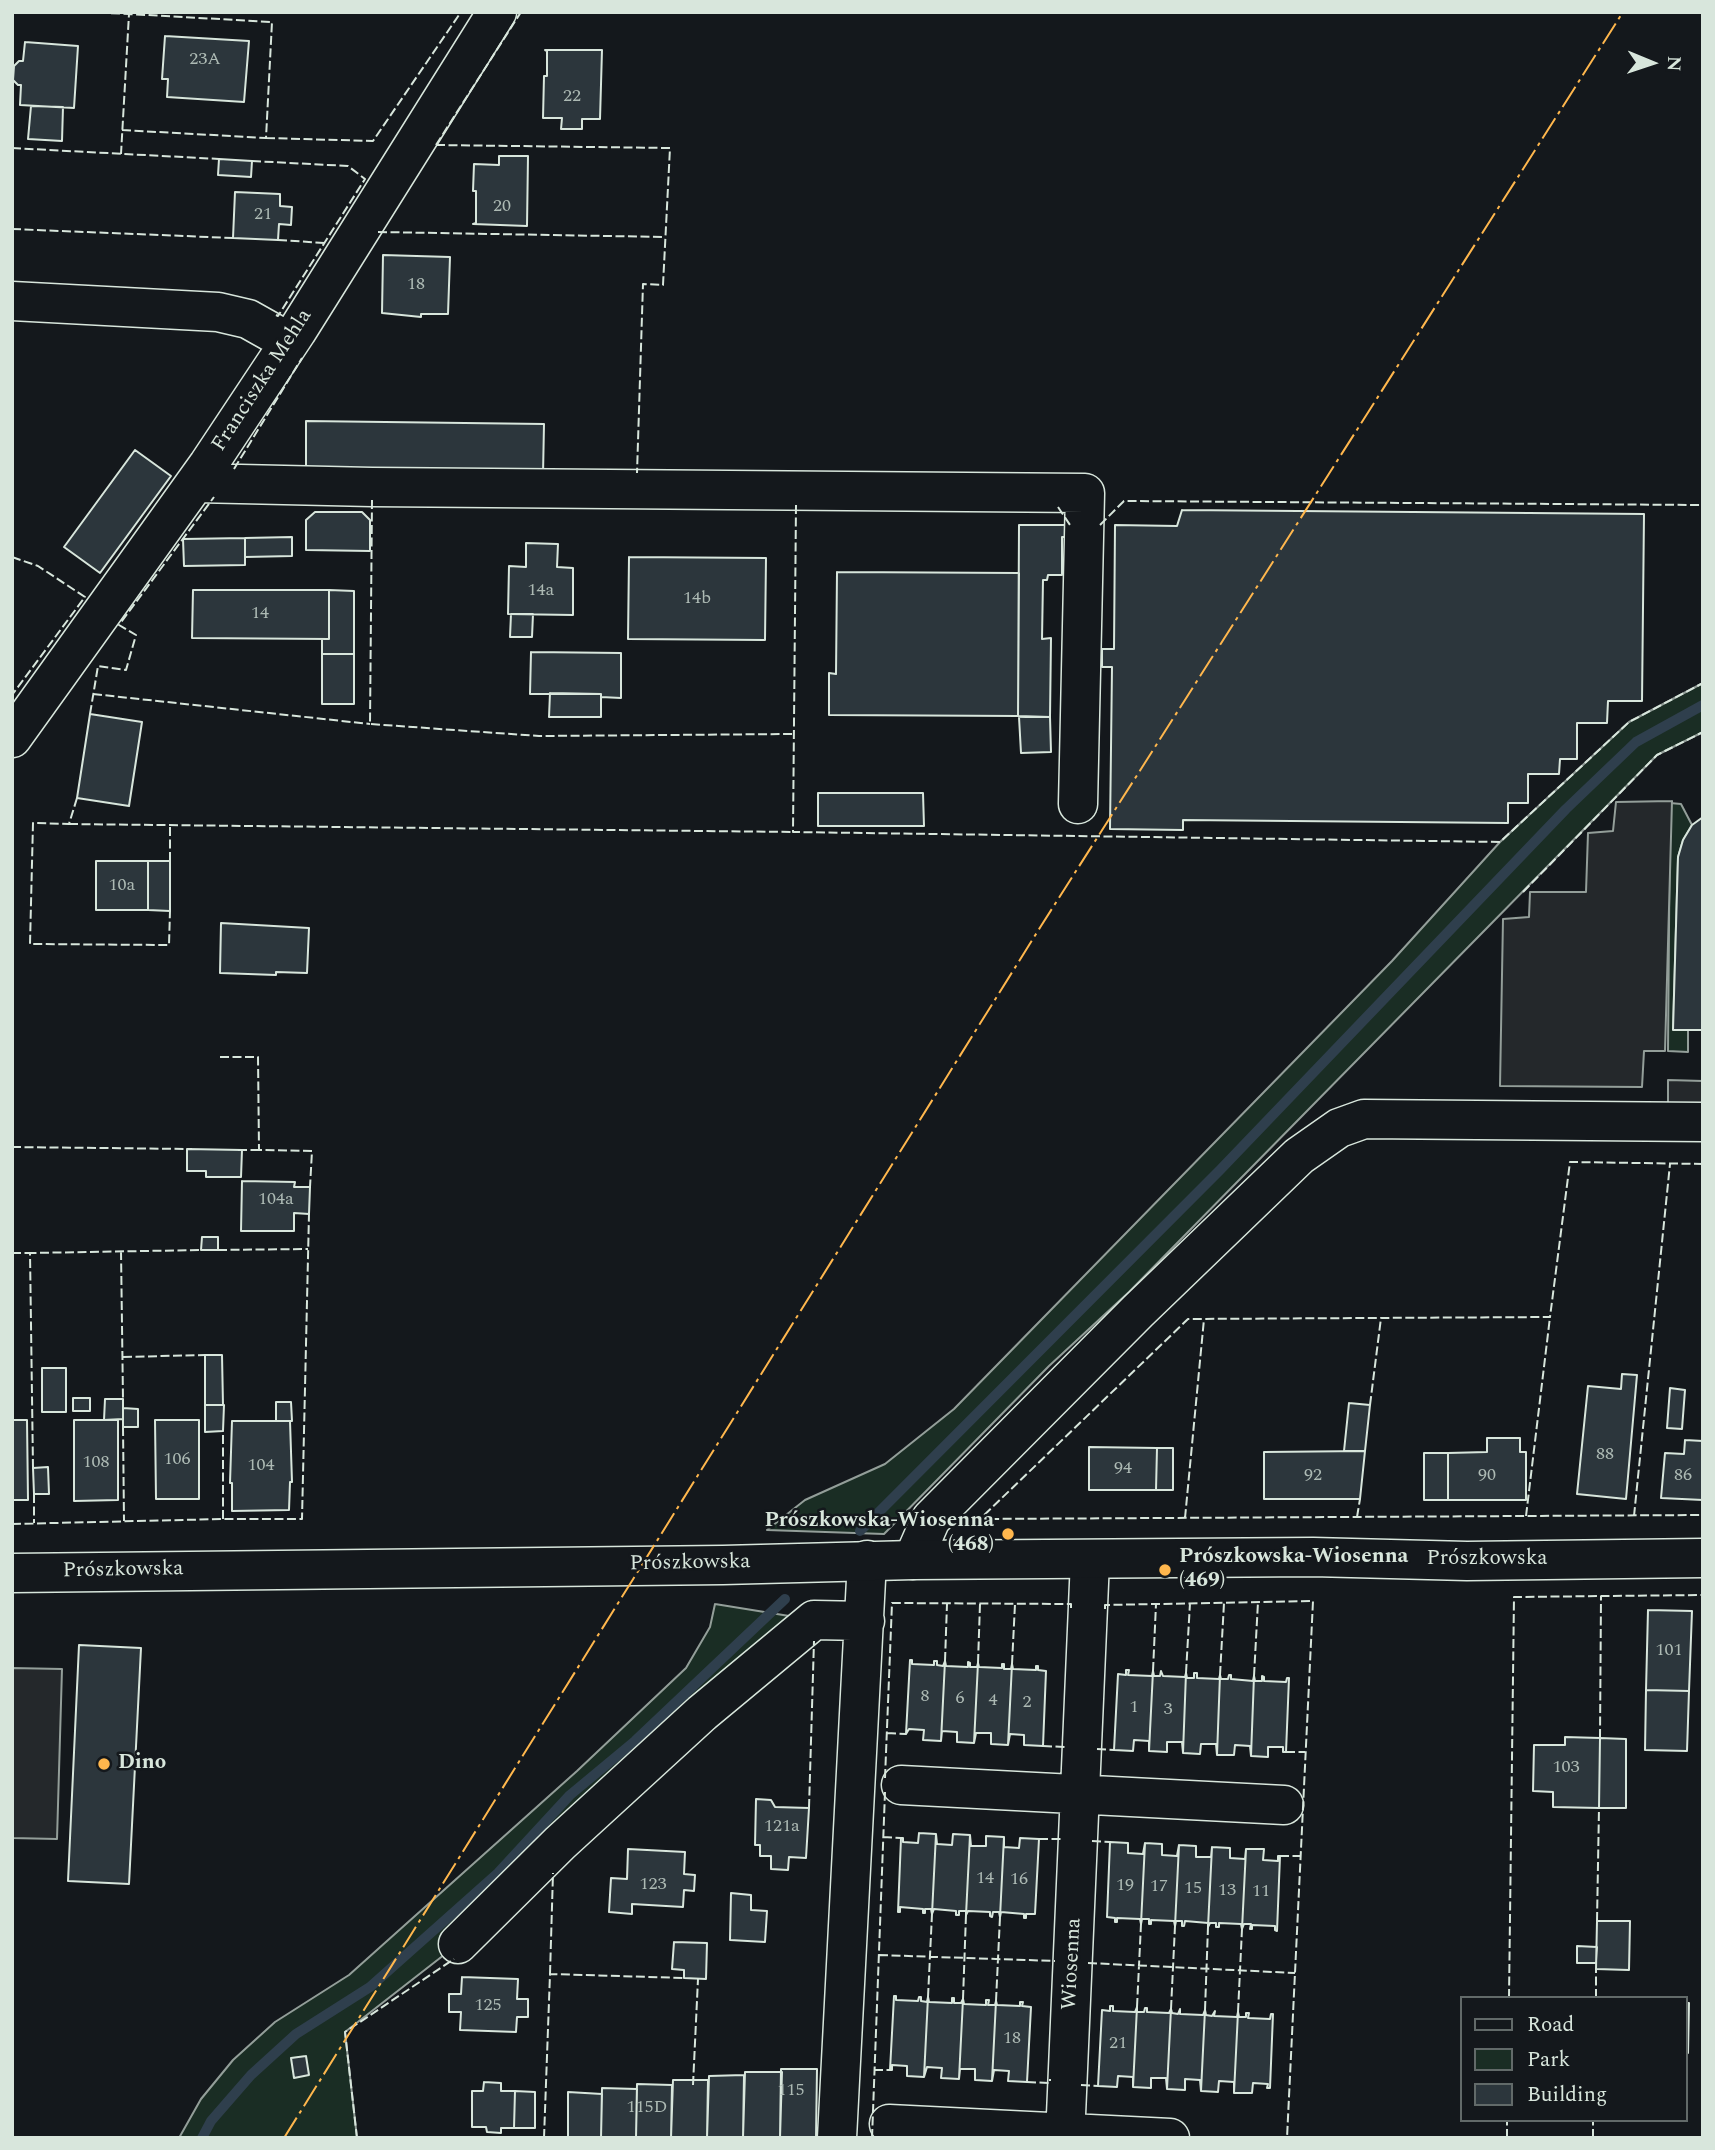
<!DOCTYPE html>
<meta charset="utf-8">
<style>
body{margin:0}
#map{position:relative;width:1715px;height:2150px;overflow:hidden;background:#14181c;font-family:Spectral,serif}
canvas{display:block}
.frame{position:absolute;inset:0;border:14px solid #d8e6dc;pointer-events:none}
.legend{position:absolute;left:1460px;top:1996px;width:228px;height:126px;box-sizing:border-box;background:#14181c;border:2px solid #626a69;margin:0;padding:9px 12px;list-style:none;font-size:21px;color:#d8e6dc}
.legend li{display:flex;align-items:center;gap:14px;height:35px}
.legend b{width:35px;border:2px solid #626a69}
.north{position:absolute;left:1617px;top:28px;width:70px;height:70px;-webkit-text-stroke:5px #14181c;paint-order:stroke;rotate:92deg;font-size:19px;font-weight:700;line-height:28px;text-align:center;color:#d8e6dc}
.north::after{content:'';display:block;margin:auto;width:24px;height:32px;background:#d8e6dc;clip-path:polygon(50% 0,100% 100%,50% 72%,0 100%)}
</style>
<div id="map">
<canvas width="1715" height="2150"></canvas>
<div class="frame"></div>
<ul class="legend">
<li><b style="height:9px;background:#14181c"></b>Road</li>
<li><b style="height:19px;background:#1a2d24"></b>Park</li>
<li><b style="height:19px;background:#2c363c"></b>Building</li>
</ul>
<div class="north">N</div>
</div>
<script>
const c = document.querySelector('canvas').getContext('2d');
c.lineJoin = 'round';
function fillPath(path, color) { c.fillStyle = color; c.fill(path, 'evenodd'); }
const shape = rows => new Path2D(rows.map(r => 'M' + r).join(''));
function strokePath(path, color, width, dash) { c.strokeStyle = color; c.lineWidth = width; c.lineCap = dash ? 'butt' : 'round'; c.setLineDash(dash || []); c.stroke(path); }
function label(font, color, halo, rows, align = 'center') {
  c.font = font + ' Spectral,serif'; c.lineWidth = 5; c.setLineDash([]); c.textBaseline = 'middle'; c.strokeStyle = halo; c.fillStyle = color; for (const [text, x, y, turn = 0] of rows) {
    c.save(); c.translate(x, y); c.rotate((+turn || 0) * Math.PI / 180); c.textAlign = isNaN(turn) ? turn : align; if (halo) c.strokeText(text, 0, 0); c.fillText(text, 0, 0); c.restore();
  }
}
const green = shape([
 [1703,683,1703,732,1657,755,1129,1292,1049,1366,884,1534,767,1530,805,1500,885,1464,954,1409,1392,961,1500,842,1629,722,1703,683],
 [1670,803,1681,804,1692,825,1683,840,1678,857,1673,1029,1688,1030,1688,1052,1668,1051,1670,803],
 [715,1604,814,1620,458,1944,345,2032,357,2138,179,2138,201,2099,233,2060,275,2022,349,1975,577,1771,686,1668,710,1627,715,1604]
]);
fillPath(green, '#1a2d24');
strokePath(green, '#939e99', 2);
const parking = shape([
 [1672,801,1665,1051,1644,1051,1642,1087,1500,1086,1503,919,1529,917,1530,892,1586,892,1588,833,1613,831,1616,802,1672,801],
 [1668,1080,1703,1081,1703,1122,1668,1121,1668,1080],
 [12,1668,62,1669,57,1839,12,1838,12,1668]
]);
fillPath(parking, '#24282b');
strokePath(parking, '#939e99', 2);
strokePath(shape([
 [860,1531,1220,1170,1566,809,1636,742,1703,705],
 [202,2138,211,2121,251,2075,296,2034,370,1987,498,1873,570,1795,635,1741,785,1599]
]), '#2f3f4d', 10);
const building = shape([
 [165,36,249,41,244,102,167,97,168,79,162,79,165,36],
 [25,42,78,46,74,108,20,105,21,85,18,85,13,80,14,66,19,61,23,61,25,42],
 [545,50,602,50,600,119,582,119,582,129,561,129,562,118,543,118,544,76,547,76,547,51,545,50],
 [31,106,63,107,62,141,28,139,31,106],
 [499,156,528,156,527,226,473,224,476,223,476,191,473,191,474,164,499,165,499,156],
 [219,159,252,161,251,177,218,175,219,159],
 [235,192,280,194,280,206,292,207,291,225,279,224,278,240,233,238,235,192],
 [383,255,450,257,448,314,421,314,421,317,382,313,383,255],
 [306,421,544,424,543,475,306,472,306,421],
 [135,450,171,476,100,573,64,547,135,450],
 [1182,510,1644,514,1642,701,1608,701,1607,723,1577,723,1577,759,1560,759,1559,774,1528,774,1528,803,1508,803,1508,823,1183,820,1183,830,1110,829,1112,667,1102,667,1102,649,1114,649,1115,525,1177,526,1182,510],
 [315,512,362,512,370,520,370,551,306,550,306,520,315,512],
 [1019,525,1070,525,1070,537,1062,537,1062,575,1048,575,1047,580,1043,580,1042,639,1051,638,1050,717,1018,716,1019,525],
 [292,537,292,556,245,557,245,538,292,537],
 [245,538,245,565,184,566,183,539,245,538],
 [526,543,558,544,557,567,573,568,573,615,508,614,509,566,526,567,526,543],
 [629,557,766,558,765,640,628,639,629,557],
 [837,572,1019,573,1018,716,829,715,829,673,836,674,837,572],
 [193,590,329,590,329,639,192,638,193,590],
 [329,590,354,591,354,654,322,654,322,639,329,639,329,590],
 [511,614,533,614,532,637,510,637,511,614],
 [531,652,621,653,621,698,601,697,601,694,530,694,531,652],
 [322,654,354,654,354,704,322,704,322,654],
 [550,693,601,694,601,717,549,717,550,693],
 [90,714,142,722,129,806,77,798,90,714],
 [1019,717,1050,717,1051,752,1021,753,1019,717],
 [818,793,923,793,924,826,818,826,818,793],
 [1703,817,1703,1030,1673,1030,1678,857,1683,840,1692,825,1703,817],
 [96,861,148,861,148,910,96,910,96,861],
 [148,861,170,861,170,911,148,910,148,861],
 [221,923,309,928,307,973,276,972,276,975,220,973,221,923],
 [187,1149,242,1150,241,1177,206,1177,206,1171,187,1171,187,1149],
 [242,1181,295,1182,294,1187,310,1187,309,1214,294,1213,294,1231,241,1231,242,1181],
 [202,1237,218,1237,218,1250,201,1250,202,1237],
 [205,1355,222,1355,223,1405,205,1405,205,1355],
 [42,1368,66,1368,66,1412,42,1412,42,1368],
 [1622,1374,1637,1375,1626,1499,1577,1494,1588,1386,1621,1389,1622,1374],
 [1670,1388,1685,1390,1682,1429,1667,1428,1670,1388],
 [73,1398,90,1398,90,1411,73,1411,73,1398],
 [105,1399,123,1399,123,1419,104,1420,105,1399],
 [276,1402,291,1402,292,1421,276,1421,276,1402],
 [1349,1403,1370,1405,1365,1451,1344,1451,1349,1403],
 [205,1405,224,1405,223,1431,205,1432,205,1405],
 [123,1408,138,1409,138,1427,123,1427,123,1408],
 [12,1420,27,1420,28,1500,12,1500,12,1420],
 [74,1420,118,1420,118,1500,74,1501,74,1420],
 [155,1420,199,1420,199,1499,156,1499,155,1420],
 [232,1421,290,1421,292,1482,290,1482,289,1510,232,1511,232,1483,230,1483,232,1421],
 [1487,1438,1520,1438,1520,1452,1526,1452,1526,1500,1448,1500,1448,1453,1487,1452,1487,1438],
 [1685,1440,1703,1441,1703,1500,1661,1498,1665,1453,1684,1454,1685,1440],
 [1089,1447,1157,1448,1156,1490,1089,1490,1089,1447],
 [1157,1448,1173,1448,1173,1490,1156,1490,1157,1448],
 [1365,1451,1360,1499,1264,1499,1264,1452,1365,1451],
 [1424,1453,1448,1453,1448,1500,1424,1500,1424,1453],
 [48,1467,49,1494,34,1494,33,1468,48,1467],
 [1648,1610,1692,1611,1689,1691,1646,1690,1648,1610],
 [79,1645,141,1648,129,1884,68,1881,79,1645],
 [910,1660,912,1660,912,1664,934,1665,934,1661,937,1661,937,1665,943,1666,945,1661,941,1741,923,1740,924,1730,909,1729,906,1734,910,1660],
 [945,1661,946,1666,968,1667,968,1662,970,1663,970,1667,977,1667,978,1663,974,1743,957,1742,957,1732,942,1731,941,1741,945,1661],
 [978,1663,979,1667,1002,1668,1002,1664,1004,1664,1004,1669,1011,1669,1012,1664,1008,1745,991,1744,991,1733,976,1733,974,1743,978,1663],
 [1012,1664,1013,1669,1036,1670,1036,1666,1038,1666,1038,1670,1046,1671,1043,1746,1024,1745,1024,1735,1010,1734,1008,1745,1012,1664],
 [1126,1670,1129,1670,1128,1675,1152,1676,1153,1671,1149,1751,1149,1741,1134,1740,1133,1751,1114,1750,1118,1674,1126,1675,1126,1670],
 [1153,1671,1154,1676,1160,1676,1161,1671,1163,1676,1185,1677,1186,1673,1183,1753,1182,1742,1167,1742,1167,1752,1149,1751,1153,1671],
 [1186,1673,1187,1678,1194,1678,1194,1673,1197,1673,1197,1678,1219,1679,1220,1675,1217,1755,1216,1744,1201,1744,1200,1754,1183,1753,1186,1673],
 [1220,1675,1221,1679,1228,1679,1229,1675,1231,1675,1231,1679,1253,1681,1254,1676,1251,1756,1250,1746,1235,1745,1234,1755,1217,1755,1220,1675],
 [1254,1676,1255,1681,1262,1681,1262,1676,1264,1677,1264,1681,1286,1682,1287,1678,1289,1678,1286,1752,1283,1752,1283,1747,1268,1747,1268,1757,1251,1756,1254,1676],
 [1646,1690,1689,1691,1687,1751,1645,1750,1646,1690],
 [1565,1737,1600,1738,1599,1808,1553,1807,1553,1792,1533,1791,1534,1745,1565,1745,1565,1737],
 [1600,1738,1626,1739,1626,1808,1599,1808,1600,1738],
 [756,1799,771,1800,775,1807,809,1808,806,1858,789,1857,788,1870,771,1869,771,1856,760,1856,760,1845,755,1845,756,1799],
 [919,1833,936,1834,932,1914,931,1909,925,1909,925,1913,923,1913,923,1909,900,1907,900,1912,898,1912,901,1838,903,1838,903,1842,918,1843,919,1833],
 [936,1834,937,1844,952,1845,953,1834,970,1835,966,1915,966,1911,959,1911,959,1915,956,1915,956,1911,934,1909,932,1914,936,1834],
 [970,1835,971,1846,986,1846,986,1836,1004,1837,1000,1917,999,1912,993,1912,992,1917,990,1916,990,1912,968,1911,966,1915,970,1835],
 [1004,1837,1004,1847,1019,1848,1020,1838,1039,1839,1035,1914,1026,1914,1026,1918,1024,1918,1024,1914,1001,1912,1000,1917,1004,1837],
 [1110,1842,1128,1843,1128,1853,1143,1854,1145,1843,1141,1924,1140,1919,1117,1918,1117,1922,1115,1922,1115,1918,1107,1917,1110,1842],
 [1145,1843,1162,1844,1162,1855,1177,1856,1179,1845,1175,1926,1174,1921,1151,1920,1151,1924,1149,1924,1149,1919,1142,1919,1141,1924,1145,1843],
 [1179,1845,1196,1846,1196,1857,1211,1857,1212,1847,1208,1927,1208,1923,1185,1921,1184,1926,1182,1926,1182,1921,1176,1921,1175,1926,1179,1845],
 [1212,1847,1230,1848,1230,1858,1245,1859,1246,1849,1242,1929,1241,1924,1219,1923,1219,1927,1216,1927,1216,1923,1210,1923,1208,1927,1212,1847],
 [628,1849,685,1852,684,1874,695,1875,694,1891,684,1890,683,1907,632,1904,632,1914,609,1912,611,1878,627,1879,628,1849],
 [1246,1849,1264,1849,1263,1860,1278,1861,1278,1856,1280,1856,1277,1931,1275,1930,1275,1926,1252,1925,1252,1929,1250,1929,1251,1924,1244,1924,1242,1929,1246,1849],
 [731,1893,751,1895,751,1910,767,1911,765,1942,730,1940,731,1893],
 [1597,1921,1630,1921,1629,1970,1596,1969,1597,1921],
 [674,1942,707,1943,706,1979,684,1978,684,1970,672,1969,674,1942],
 [1577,1946,1597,1947,1596,1963,1577,1963,1577,1946],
 [462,1977,518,1979,517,1999,528,1999,528,2017,517,2017,516,2032,460,2030,461,2012,449,2012,449,1994,461,1994,462,1977],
 [894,1996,896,1996,896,2000,918,2001,919,1997,921,1997,921,2001,927,2002,928,1997,924,2077,907,2076,907,2066,892,2065,892,2070,890,2070,894,1996],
 [928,1997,929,2002,952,2003,952,1998,954,1998,954,2003,961,2003,963,1999,959,2079,941,2078,942,2068,927,2067,924,2077,928,1997],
 [963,1999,964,2004,986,2005,986,2000,989,2000,988,2005,995,2005,996,2001,992,2081,975,2080,975,2069,960,2069,959,2079,963,1999],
 [996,2001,997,2005,1020,2006,1020,2002,1023,2002,1022,2006,1031,2007,1027,2082,1008,2081,1009,2071,994,2070,992,2081,996,2001],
 [1685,2003,1689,2003,1688,2053,1685,2053,1685,2003],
 [1110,2006,1113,2006,1113,2011,1135,2012,1137,2007,1133,2087,1133,2077,1118,2076,1117,2087,1098,2086,1102,2010,1110,2011,1110,2006],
 [1137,2007,1137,2012,1144,2012,1145,2008,1147,2008,1147,2012,1169,2013,1171,2009,1167,2089,1166,2078,1151,2078,1151,2088,1133,2087,1137,2007],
 [1171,2009,1172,2013,1178,2014,1180,2009,1180,2014,1203,2015,1205,2010,1201,2091,1200,2080,1185,2079,1185,2090,1167,2089,1171,2009],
 [1205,2010,1206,2015,1212,2016,1215,2011,1214,2016,1237,2017,1238,2012,1234,2093,1234,2082,1219,2081,1218,2092,1201,2091,1205,2010],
 [1238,2012,1239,2017,1246,2017,1246,2013,1249,2013,1248,2018,1270,2019,1271,2014,1273,2014,1270,2088,1267,2088,1268,2084,1253,2083,1252,2093,1234,2093,1238,2012],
 [306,2056,309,2075,294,2078,291,2058,306,2056],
 [781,2069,817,2069,816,2138,780,2138,781,2069],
 [745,2072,782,2072,780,2138,743,2138,745,2072],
 [744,2075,743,2138,707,2138,709,2076,744,2075],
 [673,2080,708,2080,707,2138,671,2138,673,2080],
 [484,2082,501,2083,501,2091,515,2091,514,2128,501,2128,501,2133,487,2132,486,2127,472,2127,472,2091,483,2091,484,2082],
 [637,2084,672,2085,671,2138,636,2138,637,2084],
 [602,2088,637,2089,636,2138,601,2138,602,2088],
 [515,2091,535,2092,535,2128,514,2128,515,2091],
 [568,2092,602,2094,601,2138,568,2138,568,2092]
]);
fillPath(building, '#2c363c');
strokePath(building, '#d8e6dc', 2);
const minor = shape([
 [12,301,218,312,248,319,289,342],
 [196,483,372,487,1085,493,1078,804],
 [12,738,208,465,297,331,497,12],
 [913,1560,931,1519,1138,1311,1299,1156,1339,1128,1364,1119,1703,1122],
 [901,1785,1284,1805],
 [458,1944,560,1843,702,1713,814,1620,865,1621],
 [889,2124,1170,2138],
 [837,2138,867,1560],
 [1065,2138,1090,1560]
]);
const major = shape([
 [12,1573,723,1565,913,1560,1313,1557,1467,1561,1703,1558]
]);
strokePath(minor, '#d8e6dc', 41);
strokePath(major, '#d8e6dc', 41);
strokePath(minor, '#14181c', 38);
strokePath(major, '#14181c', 38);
strokePath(shape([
 [86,12,129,14,121,154],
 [122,130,266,138,272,22,129,14],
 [266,138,373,141,461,12],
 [436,145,521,12],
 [436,145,670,148,663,285,643,284,637,473],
 [12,148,219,159],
 [252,161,348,166,365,179,278,316,276,315],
 [12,229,233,238],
 [378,232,665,237],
 [278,240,325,243],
 [234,469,302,358],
 [372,500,370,724,539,736,793,734],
 [796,505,793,832,1500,842,1629,722,1703,683],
 [1058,507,1070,525],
 [1100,525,1124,501,1703,505],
 [12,557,38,566,85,597,12,695],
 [93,694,370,724],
 [90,714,98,666,126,670,136,635,119,625,214,497],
 [77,798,69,824,33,823,30,944,169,945,170,911],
 [69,824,793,832],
 [170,861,170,825],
 [1523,892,1657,755,1703,732],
 [220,1057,258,1057,259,1150,312,1151,310,1187],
 [12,1147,192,1149],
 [238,1150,259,1150],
 [1703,1164,1570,1162,1550,1317,1188,1319,980,1519,1703,1515],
 [218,1250,308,1249],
 [121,1251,123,1399],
 [12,1253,30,1253],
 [123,1357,205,1355],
 [1370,1405,1381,1318],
 [123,1427,124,1521],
 [33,1468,30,1253,201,1250],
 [34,1494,34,1523],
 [1526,1516,1550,1317],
 [1634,1516,1670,1164],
 [1357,1517,1360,1499],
 [1185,1518,1204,1319],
 [223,1519,223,1431],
 [12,1524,223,1519,302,1519,309,1214],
 [1105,1609,1105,1605,1313,1601,1287,2138],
 [945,1661,947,1604],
 [978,1663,980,1604],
 [1012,1664,1015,1604],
 [1153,1671,1156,1604],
 [1186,1673,1190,1603],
 [1220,1675,1224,1603],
 [1254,1676,1258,1602],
 [887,1733,906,1734],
 [1600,1738,1601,1596],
 [1043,1746,1065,1747,1065,1744],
 [1097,1749,1114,1750],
 [1286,1752,1305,1752],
 [885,1778,892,1603,1071,1604,1071,1608],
 [809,1808,814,1641],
 [883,1837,901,1838],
 [1039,1839,1061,1839,1061,1842],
 [1092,1841,1110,1842],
 [1280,1856,1300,1856],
 [1597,1921,1599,1808],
 [879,1955,1055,1961],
 [1088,1963,1295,1973],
 [550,1974,553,1873],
 [928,1997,932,1914],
 [1509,1998,1514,1597,1703,1595],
 [1596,1998,1596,1969],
 [963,1999,966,1915],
 [996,2001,1000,1917],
 [1137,2007,1141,1924],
 [1171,2009,1175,1926],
 [1205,2010,1208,1927],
 [1238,2012,1242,1929],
 [874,2070,890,2070],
 [1027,2082,1050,2083,1050,2079],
 [693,2085,698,1979],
 [1081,2085,1098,2086],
 [357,2138,345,2032,454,1959],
 [544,2138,550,1974,684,1978],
 [872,2138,885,1792],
 [1507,2138,1507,2120],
 [1593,2138,1593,2120]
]), '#d8e6dc', 2, [9, 3.5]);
strokePath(shape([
 [284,2138,1041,926,1623,12]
]), '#ffb74d', 2, [24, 5, 3.5, 5]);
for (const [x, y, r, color] of [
 [1008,1534,7,"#ffb74d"],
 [1165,1570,7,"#ffb74d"],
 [104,1764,7,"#ffb74d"]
]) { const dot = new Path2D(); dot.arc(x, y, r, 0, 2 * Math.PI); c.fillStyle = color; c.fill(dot); strokePath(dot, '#14181c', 2.5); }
label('18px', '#adbab4', null, [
 ["23A",205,60],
 ["22",572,97],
 ["20",502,207],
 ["21",263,215],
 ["18",416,285],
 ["14a",541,591],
 ["14b",697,599],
 ["14",260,614],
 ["10a",122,886],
 ["104a",276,1200],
 ["88",1605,1455],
 ["106",177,1460],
 ["108",96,1463],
 ["104",261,1466],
 ["94",1123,1469],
 ["92",1313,1476],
 ["90",1487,1476],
 ["86",1683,1476],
 ["101",1669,1651],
 ["8",925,1697],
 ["6",960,1699],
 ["4",993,1701],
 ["2",1027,1703],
 ["1",1134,1708],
 ["3",1168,1710],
 ["103",1566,1768],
 ["121a",782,1827],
 ["14",985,1879],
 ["16",1019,1880],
 ["123",653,1885],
 ["19",1125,1886],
 ["17",1159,1887],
 ["15",1193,1889],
 ["13",1227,1891],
 ["11",1261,1892],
 ["125",488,2006],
 ["18",1012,2039],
 ["21",1118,2044],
 ["115",791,2091],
 ["115D",647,2108]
]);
label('21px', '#d8e6dc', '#14181c', [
 ["Franciszka Mehla",263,381,-57],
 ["Prószkowska",1487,1560],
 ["Prószkowska",690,1564,-1],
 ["Prószkowska",123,1571,-1],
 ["Wiosenna",1073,1964,-87]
]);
label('bold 21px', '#d8e6dc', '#14181c', [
 ["Prószkowska-Wiosenna",994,1522,"right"],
 ["(468)",994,1546,"right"],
 ["Prószkowska-Wiosenna",1179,1558],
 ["(469)",1179,1582],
 ["Dino",118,1764]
], 'left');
</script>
